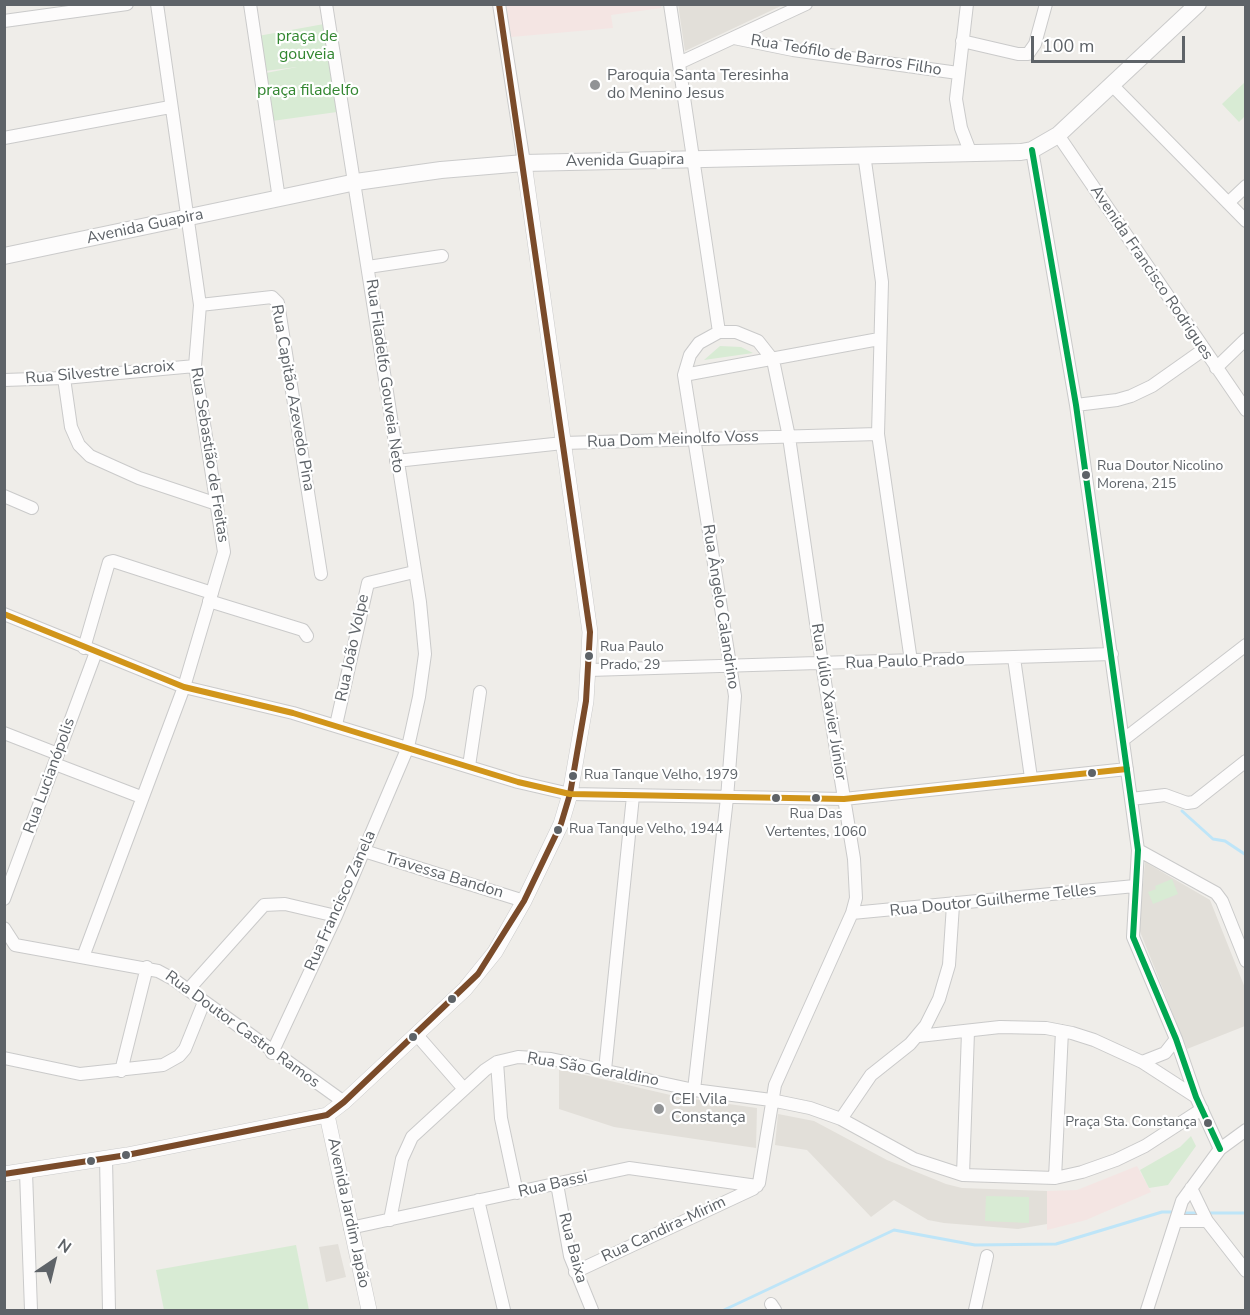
<!DOCTYPE html>
<meta charset="utf-8">
<style>
body{margin:0}
#map{position:relative;width:1250px;height:1315px;overflow:hidden;background:#efede9;font-family:"Nunito Sans",sans-serif}
canvas{display:block}
.frame{position:absolute;inset:0;border:6px solid #5e6368;pointer-events:none}
.north{position:absolute;left:24px;top:1231px;width:60px;height:60px;-webkit-text-stroke:4px #fff;paint-order:stroke;rotate:35deg;font-size:16px;font-weight:700;line-height:24px;text-align:center;color:#5e6368}
.north::after{content:'';display:block;margin:auto;width:21px;height:27px;background:#5e6368;clip-path:polygon(50% 0,100% 100%,50% 72%,0 100%)}
.scale{position:absolute;left:1031px;top:36px;width:154px;height:27px;box-sizing:border-box;border:3px solid #5e6368;border-top:0;padding-left:8px;font-size:18px;line-height:21px;white-space:nowrap;color:#5e6368;-webkit-text-stroke:4px #fff;paint-order:stroke}
</style>
<div id="map">
<canvas width="1250" height="1315"></canvas>
<div class="frame"></div>
<div class="north">N</div>
<div class="scale">100 m</div>
</div>
<script>
const c = document.querySelector('canvas').getContext('2d');
c.lineJoin = 'round';
function fillPath(path, color) { c.fillStyle = color; c.fill(path, 'evenodd'); }
const shape = rows => new Path2D(rows.map(r => 'M' + r).join(''));
function strokePath(path, color, width, dash) { c.strokeStyle = color; c.lineWidth = width; c.lineCap = dash ? 'butt' : 'round'; c.setLineDash(dash || []); c.stroke(path); }
function label(font, color, halo, rows, align = 'center') {
  c.font = font + ' "Nunito Sans",sans-serif'; c.lineWidth = 4.5; c.setLineDash([]); c.textBaseline = 'middle'; c.strokeStyle = halo; c.fillStyle = color; for (const [text, x, y, turn = 0] of rows) {
    c.save(); c.translate(x, y); c.rotate((+turn || 0) * Math.PI / 180); c.textAlign = isNaN(turn) ? turn : align; if (halo) c.strokeText(text, 0, 0); c.fillText(text, 0, 0); c.restore();
  }
}
fillPath(shape([
 [678,4,783,4,783,5,685,51],
 [1145,862,1210,900,1245,988,1245,1026,1187,1049,1139,929],
 [559,1069,679,1097,757,1108,756,1148,614,1127,559,1109],
 [778,1114,814,1121,887,1160,946,1184,962,1188,1047,1191,1047,1224,1018,1229,944,1223,928,1220,894,1200,871,1217,807,1150,775,1145],
 [338,1244,346,1277,326,1282,319,1247]
]), '#e2dfd9');
fillPath(shape([
 [661,5,661,8,611,15,613,28,511,37,506,5],
 [1137,1166,1151,1192,1086,1220,1047,1230,1047,1191,1077,1190]
]), '#f4e5e3');
fillPath(shape([
 [324,24,337,112,272,121,266,73,297,67,265,71,258,36],
 [1245,82,1245,116,1239,122,1222,104],
 [720,346,741,347,753,353,704,360],
 [1172,879,1178,894,1153,904,1148,892,1156,889,1155,886],
 [1191,1136,1196,1146,1168,1185,1149,1188,1140,1170,1180,1147],
 [986,1196,1029,1197,1029,1223,985,1221],
 [296,1245,309,1310,164,1310,156,1270]
]), '#d8ebd4');
strokePath(shape([
 [1182,811,1213,839,1225,841,1246,855],
 [1181,1213,1199,1213],
 [1208,1213,1246,1213],
 [724,1310,894,1230,975,1245,1056,1244,1162,1212,1175,1212]
]), '#bee5f8', 3);
const minor = shape([
 [250,4,279,199],
 [499,4,524,163],
 [670,4,719,332],
 [967,4,956,99,961,128,971,154],
 [4,21,127,4],
 [734,38,793,50,958,73],
 [962,41,1018,54,1028,54,1035,44,1046,4],
 [679,63,806,4],
 [1111,84,1246,221],
 [1058,135,1246,410],
 [4,138,170,107],
 [1032,150,1076,405,1131,799,1138,850,1133,937,1176,1039,1196,1097,1220,1149],
 [864,154,882,282,878,434,911,661],
 [1228,203,1246,186],
 [368,267,442,256],
 [200,305,272,297,278,303,321,574],
 [1216,368,1246,339],
 [684,375,879,339],
 [64,378,71,427,79,445,90,456,139,478,217,504],
 [4,380,64,378,195,366],
 [1076,405,1117,400,1131,396,1152,386,1203,350],
 [396,461,563,443,878,434],
 [4,496,32,508],
 [209,601,303,630,307,636],
 [4,614,184,687,293,713,518,782,570,794,844,799,1127,769],
 [84,648,109,562,113,561,212,593],
 [1014,658,1031,778],
 [589,670,1112,654],
 [336,725,368,583,414,572],
 [4,733,58,754],
 [1123,740,1246,645],
 [55,764,141,797],
 [469,766,480,692],
 [1131,799,1165,795,1187,803,1194,802,1246,761],
 [1138,850,1216,893,1222,901,1246,961],
 [364,851,524,901],
 [4,899,96,652],
 [852,913,1135,886],
 [4,928,15,945,158,971,173,979,344,1102],
 [83,957,184,687,224,552,195,366,200,305,157,4],
 [188,990,264,905,285,904,336,916],
 [416,1034,464,1089],
 [919,1036,1000,1027,1046,1028,1072,1033,1094,1040,1142,1062,1196,1097],
 [272,1053,336,916,408,747,419,697,425,654,420,602,326,4],
 [4,1058,80,1074,163,1065,179,1056,185,1049,204,1002],
 [497,1062,501,1118,517,1193],
 [1142,1062,1165,1053,1176,1039],
 [605,1070,633,796],
 [121,1071,147,967],
 [841,1119,871,1075,910,1044,926,1025,939,999,949,965,953,905],
 [106,1158,109,1310],
 [26,1172,31,1310],
 [963,1175,968,1032],
 [1055,1178,1062,1031],
 [557,1184,570,1256,592,1310],
 [1191,1188,1207,1221,1246,1271],
 [478,1200,504,1310],
 [390,1220,402,1159,412,1137,485,1070,497,1062,518,1057,551,1059,694,1090,771,1100,810,1108,841,1119,914,1159,963,1175,1055,1178,1082,1172,1116,1160,1145,1146,1202,1109],
 [1176,1221,1207,1221],
 [350,1228,629,1168,757,1186],
 [575,1272,753,1189,759,1183,775,1085,852,913,856,898,854,859,822,664,789,437,773,360,758,341,736,332,719,332,699,343,690,355,684,375,735,696,727,798,694,1090],
 [771,1304,775,1310],
 [975,1310,987,1256],
 [1147,1310,1182,1201,1220,1149,1246,1130]
]);
const tertiary = shape([
 [327,1115,369,1310],
 [4,1174,127,1155,327,1115,344,1102,465,989,495,952,524,901,561,824,570,794,586,701,590,632,524,163]
]);
const secondary = shape([
 [4,256,356,182,441,170,524,163,1021,152,1032,150,1058,135,1198,4]
]);
strokePath(minor, '#cacaca', 14);
strokePath(tertiary, '#cacaca', 16);
strokePath(secondary, '#cbcbcb', 18);
strokePath(minor, '#fdfcfc', 12);
strokePath(tertiary, '#fdfcfc', 15);
strokePath(secondary, '#fdfcfc', 16);
strokePath(shape([
 [4,1174,127,1155,327,1115,344,1102,478,974,524,901,561,824,570,794,586,701,590,632,499,4]
]), '#7a4b2a', 6);
strokePath(shape([
 [4,614,184,687,293,713,518,782,570,794,844,799,1127,769]
]), '#d1951a', 6);
strokePath(shape([
 [1032,150,1076,405,1131,799,1138,850,1133,937,1176,1039,1196,1097,1220,1149]
]), '#00a651', 6);
for (const [x, y, r, color] of [
 [595,85,6,"#919395"],
 [1086,475,5,"#5e6368"],
 [589,656,5,"#5e6368"],
 [1092,773,5,"#5e6368"],
 [573,776,5,"#5e6368"],
 [776,798,5,"#5e6368"],
 [816,798,5,"#5e6368"],
 [558,830,5,"#5e6368"],
 [452,999,5,"#5e6368"],
 [413,1037,5,"#5e6368"],
 [659,1109,6,"#919395"],
 [1208,1123,5,"#5e6368"],
 [126,1155,5,"#5e6368"],
 [91,1161,5,"#5e6368"]
]) { const dot = new Path2D(); dot.arc(x, y, r, 0, 2 * Math.PI); c.fillStyle = color; c.fill(dot); strokePath(dot, '#fff', 2); }
label('14px', '#5e6368', '#fff', [
 ["Rua Doutor Nicolino",1097,467],
 ["Morena, 215",1097,485],
 ["Rua Paulo",600,648],
 ["Prado, 29",600,666],
 ["Rua Tanque Velho, 1979",584,776],
 ["Rua Das",816,815,"center"],
 ["Vertentes, 1060",816,833,"center"],
 ["Rua Tanque Velho, 1944",569,830],
 ["Praça Sta. Constança",1197,1123,"right"]
], 'left');
label('16px', '#328630', '#fff', [
 ["praça de",307,37],
 ["gouveia",307,55],
 ["praça filadelfo",308,91]
]);
label('16px', '#5e6368', '#fff', [
 ["Rua Teófilo de Barros Filho",846,56,9],
 ["Avenida Guapira",625,161,-1],
 ["Avenida Guapira",145,227,-12],
 ["Avenida Francisco Rodrigues",1151,273,56],
 ["Rua Silvestre Lacroix",100,373,-5],
 ["Rua Filadelfo Gouveia Neto",384,376,82],
 ["Rua Capitão Azevedo Pina",292,398,80],
 ["Rua Dom Meinolfo Voss",673,440,-2],
 ["Rua Sebastião de Freitas",209,455,81],
 ["Rua Ângelo Calandrino",720,607,81],
 ["Rua João Volpe",353,648,-78],
 ["Rua Paulo Prado",905,662,-2],
 ["Rua Júlio Xavier Júnior",828,702,81],
 ["Rua Lucianópolis",50,776,-70],
 ["Travessa Bandon",444,876,17],
 ["Rua Francisco Zanela",341,901,-66],
 ["Rua Doutor Guilherme Telles",993,901,-6],
 ["Rua Doutor Castro Ramos",242,1030,36],
 ["Rua São Geraldino",593,1070,10],
 ["Rua Bassi",553,1185,-13],
 ["Avenida Jardim Japão",348,1213,78],
 ["Rua Candira-Mirim",664,1230,-25],
 ["Rua Baixa",572,1248,75]
]);
label('16px', '#5e6368', '#fff', [
 ["Paroquia Santa Teresinha",607,76],
 ["do Menino Jesus",607,94],
 ["CEI Vila",671,1100],
 ["Constança",671,1118]
], 'left');
</script>
